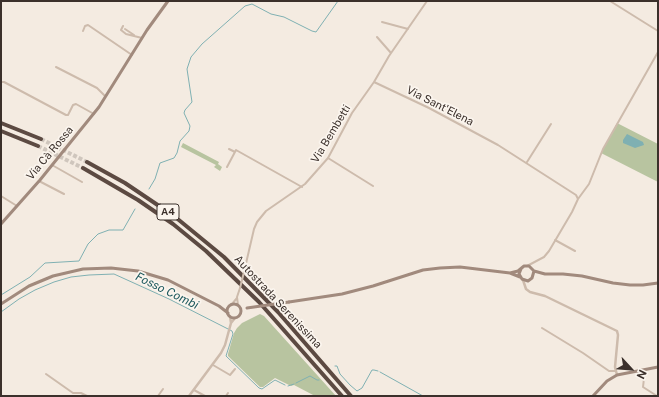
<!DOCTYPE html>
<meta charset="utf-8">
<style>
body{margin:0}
#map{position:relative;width:659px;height:397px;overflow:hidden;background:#f4ebe1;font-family:"Public Sans",sans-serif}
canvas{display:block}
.frame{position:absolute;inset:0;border:2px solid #3b302b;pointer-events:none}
.north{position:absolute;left:611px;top:349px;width:40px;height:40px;-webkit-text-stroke:3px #fbf5ee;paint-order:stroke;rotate:116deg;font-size:11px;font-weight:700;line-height:16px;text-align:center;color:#3b302b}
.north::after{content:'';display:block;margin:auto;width:14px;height:18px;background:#3b302b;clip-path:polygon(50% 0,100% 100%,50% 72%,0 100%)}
</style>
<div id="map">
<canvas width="659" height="397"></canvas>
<div class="frame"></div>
<div class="north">N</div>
</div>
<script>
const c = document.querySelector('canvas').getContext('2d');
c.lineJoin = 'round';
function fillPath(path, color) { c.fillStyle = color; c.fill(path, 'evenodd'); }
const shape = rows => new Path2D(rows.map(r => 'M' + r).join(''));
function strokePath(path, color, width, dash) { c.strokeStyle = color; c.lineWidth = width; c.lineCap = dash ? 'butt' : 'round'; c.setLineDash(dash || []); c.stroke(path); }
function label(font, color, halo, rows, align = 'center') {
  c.font = font + ' "Public Sans",sans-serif'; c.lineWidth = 3.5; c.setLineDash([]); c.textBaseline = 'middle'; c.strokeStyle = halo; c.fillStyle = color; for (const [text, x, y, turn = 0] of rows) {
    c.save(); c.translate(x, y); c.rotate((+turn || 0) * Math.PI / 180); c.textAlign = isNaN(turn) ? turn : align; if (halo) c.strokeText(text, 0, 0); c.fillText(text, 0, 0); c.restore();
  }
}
fillPath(shape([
 [617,123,658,144,658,182,601,153],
 [183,143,219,162,218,164,222,167,220,171,214,167,216,165,181,147],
 [260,314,264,316,336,396,315,396,294,385,291,386,275,378,263,387,260,387,228,356,228,354,234,333,237,328,242,323]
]), '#b8c4a0');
fillPath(shape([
 [627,134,643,142,644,145,635,148,623,143,623,140]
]), '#7fb0b2');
strokePath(shape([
 [149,189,155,179,160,163,174,158,177,153,180,141,189,131,190,126,184,113,185,110,192,102,187,69,191,57,202,44,245,6,252,4,271,14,284,17,312,31,316,32,338,1],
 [1,295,30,277,45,263,79,261,88,244,98,234,109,230,123,230,135,209],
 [1,312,19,299,35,290,54,282,71,277,89,275,114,274,169,299,232,331,233,334,226,356,259,388,262,389,275,380,285,385],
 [335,366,337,366,340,374,350,385,357,391,362,388,372,370,374,370,378,371],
 [380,372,423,396],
 [296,383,310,376,317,380,319,380],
 [288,386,294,384]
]), '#7fb0b2', 1);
strokePath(shape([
 [41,139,87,162],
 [38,146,83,168]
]), '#cfc6bd', 4, [4, 2]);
strokePath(shape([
 [610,1,658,31],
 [382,22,408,29],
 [123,26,121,30,126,34,142,38],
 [125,29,134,35],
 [83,31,85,26,88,25,132,55],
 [377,37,391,53],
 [56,67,97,88,105,96],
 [1,82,4,82,66,115,68,115,73,105,76,104,94,114],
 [374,82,429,108,498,145,576,195,578,199],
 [229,149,235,152],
 [328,158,373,186],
 [527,162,551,124],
 [52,165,82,182],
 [227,167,236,150,302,187],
 [39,181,64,194],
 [1,196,17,206],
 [555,240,575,251],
 [527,266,544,257,549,251,572,212,578,199,589,184,603,149,658,52],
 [244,272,254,229,257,222,266,211,305,184,328,158,352,113,374,82,389,56,427,1],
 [232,304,237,298],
 [238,305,237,297,240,288],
 [542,328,583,353,609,371,615,371],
 [213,365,230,375,235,369],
 [645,370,643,387,657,396],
 [46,374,73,393,81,393,87,396],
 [194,390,205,396],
 [158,396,163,389],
 [226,396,228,393]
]), '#cdbbac', 2);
strokePath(shape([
 [523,280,526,289,530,292,545,296,617,331,618,335,615,367,617,375],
 [230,316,231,323],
 [189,396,221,353,225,345,231,323,235,318]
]), '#cdbbac', 2.5);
strokePath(shape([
 [1,224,40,180,99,107,147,30,168,1],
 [534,271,545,274,563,274,582,276,613,283,630,285,643,285,658,283],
 [510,273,518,271,524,266,529,266,534,271,532,278,528,281,522,279,519,274,521,269],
 [289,302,342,294,373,286,423,270,440,268,460,267,510,273,520,277],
 [1,304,29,286,53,276,83,269,111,268,138,271,168,280,219,306,228,313],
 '227 311a7 7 0 1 1 14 0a7 7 0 1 1-14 0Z',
 [593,396,607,381,617,375,658,367]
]), '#a18a7d', 3);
strokePath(shape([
 [1,123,41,139],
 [1,131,38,146],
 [87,162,125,183,174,216,224,257,278,312,351,396],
 [83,168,138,200,173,224,206,251,259,302,342,396]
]), '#5c4a42', 4);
strokePath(shape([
 [240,288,244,272]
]), '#cdbbac', 2);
strokePath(shape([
 [247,308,289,302]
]), '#a18a7d', 3);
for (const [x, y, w] of [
 [168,212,22]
]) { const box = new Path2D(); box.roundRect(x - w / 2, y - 8, w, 16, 3); c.fillStyle = '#fbf5ee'; c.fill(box); strokePath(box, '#3b302b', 1); }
label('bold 10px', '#3b302b', null, [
 ["A4",168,212]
]);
label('11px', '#3b302b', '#fbf5ee', [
 ["Via Sant'Elena",440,106,27],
 ["Via Bembetti",331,134,-59],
 ["Via Cà Rossa",50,153,-50],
 ["Autostrada Serenissima",278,302,47]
]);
label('italic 12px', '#1f5a5e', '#fbf5ee', [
 ["Fosso Combi",167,291,26]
]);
</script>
